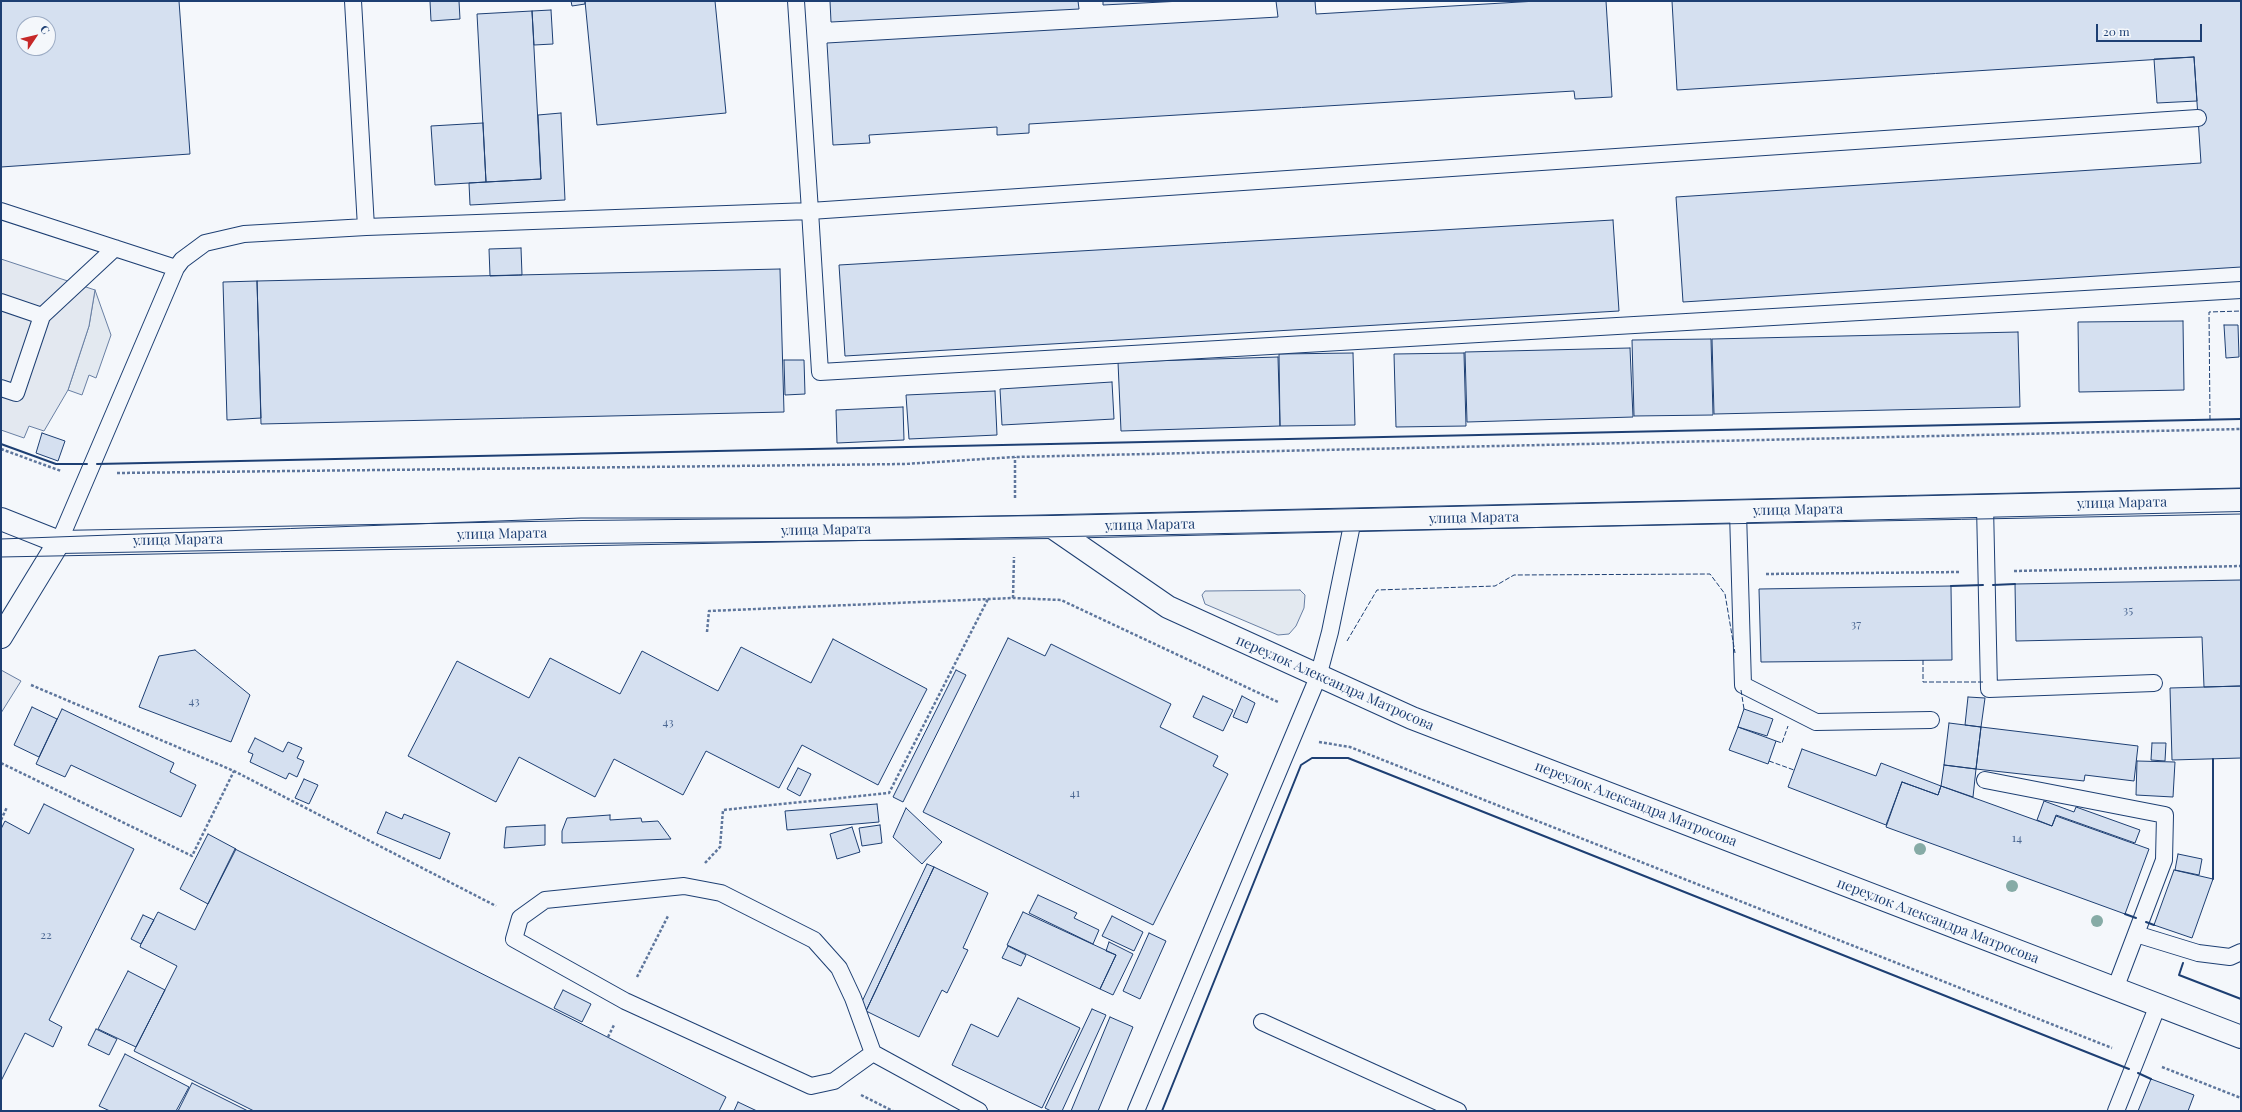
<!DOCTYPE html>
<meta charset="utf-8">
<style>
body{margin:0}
#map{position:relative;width:2242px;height:1112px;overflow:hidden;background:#f4f7fb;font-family:"Playfair Display",serif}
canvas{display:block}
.frame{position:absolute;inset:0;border:2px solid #1d3f73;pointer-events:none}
.north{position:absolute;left:16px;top:16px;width:40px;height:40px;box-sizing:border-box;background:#f4f7fb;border:1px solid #9eadc5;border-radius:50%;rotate:55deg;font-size:11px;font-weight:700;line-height:16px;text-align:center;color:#1d3f73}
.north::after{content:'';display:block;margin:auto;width:14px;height:18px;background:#c62828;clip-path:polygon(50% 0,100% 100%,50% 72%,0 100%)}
.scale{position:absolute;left:2096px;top:24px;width:106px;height:18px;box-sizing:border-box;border:2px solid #1d3f73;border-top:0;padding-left:5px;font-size:12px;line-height:14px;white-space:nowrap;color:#1d3f73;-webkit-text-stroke:3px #f4f7fb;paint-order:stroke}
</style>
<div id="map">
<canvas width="2242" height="1112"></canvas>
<div class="frame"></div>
<div class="north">С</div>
<div class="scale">20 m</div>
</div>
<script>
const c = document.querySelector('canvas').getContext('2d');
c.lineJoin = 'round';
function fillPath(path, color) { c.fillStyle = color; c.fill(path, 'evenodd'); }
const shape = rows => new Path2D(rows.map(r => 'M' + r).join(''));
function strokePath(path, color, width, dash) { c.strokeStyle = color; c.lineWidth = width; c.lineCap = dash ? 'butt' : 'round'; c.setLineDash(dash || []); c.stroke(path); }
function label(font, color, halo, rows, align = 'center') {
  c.font = font + ' "Playfair Display",serif'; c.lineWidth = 3; c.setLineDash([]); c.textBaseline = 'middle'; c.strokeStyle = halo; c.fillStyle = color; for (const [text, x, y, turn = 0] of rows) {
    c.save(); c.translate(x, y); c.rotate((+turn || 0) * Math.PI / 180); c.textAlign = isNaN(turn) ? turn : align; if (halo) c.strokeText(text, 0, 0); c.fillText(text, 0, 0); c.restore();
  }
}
const green = shape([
 [95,290,111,335,96,378,89,375,82,395,68,390,89,326,95,290],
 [1300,590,1305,595,1304,608,1296,626,1289,634,1278,635,1205,604,1202,595,1205,591,1300,590]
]);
fillPath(green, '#e3e9f0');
strokePath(green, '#687fa3', 1);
const parking = shape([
 [1,259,95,290,89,326,68,390,44,431,29,426,24,438,1,430,1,259],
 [1,670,21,681,1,713,1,670]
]);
fillPath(parking, '#e3e8f0');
strokePath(parking, '#687fa3', 1);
const building = shape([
 [1,1,179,1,190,154,1,167,1,1],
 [24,24,48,24,48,48,24,48,24,24],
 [430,1,459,1,460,19,431,21,430,1],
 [571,1,585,1,585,4,572,6,571,1],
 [585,1,715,1,726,113,597,125,585,1],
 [830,1,1078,1,1079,9,831,22,830,1],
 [1103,1,1182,1,1103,5,1103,1],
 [1276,1,1315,1,1316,14,1537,1,1606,1,1612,97,1575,99,1574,91,1029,124,1029,133,997,135,997,127,869,135,870,143,833,145,827,43,1278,17,1276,1],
 [1672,1,2241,1,2241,267,1683,302,1676,197,2201,163,2194,57,1677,90,1672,1],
 [551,10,553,44,534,45,532,11,551,10],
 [532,11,541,179,486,182,477,14,532,11],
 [2194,57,2197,101,2157,103,2154,59,2194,57],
 [561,113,565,200,470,205,469,183,541,179,538,115,561,113],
 [483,123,486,182,435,185,431,126,483,123],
 [1613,220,1619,311,845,356,839,265,1613,220],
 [521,248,522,275,490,276,489,249,521,248],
 [780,269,784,412,261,424,257,281,780,269],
 [257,281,261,418,227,420,223,282,257,281],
 [2183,321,2184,390,2079,392,2078,322,2183,321],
 [2224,325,2238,325,2239,357,2226,358,2224,325],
 [2018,332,2020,407,1714,414,1712,339,2018,332],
 [1711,339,1713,415,1634,416,1632,340,1711,339],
 [1630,348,1633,417,1467,422,1465,352,1630,348],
 [1353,353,1355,425,1280,426,1279,354,1353,353],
 [1464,353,1466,426,1396,427,1394,354,1464,353],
 [1278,357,1280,426,1121,431,1118,362,1278,357],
 [784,360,804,360,805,394,785,395,784,360],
 [1112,382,1114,419,1002,425,1000,389,1112,382],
 [995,391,997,435,909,439,906,395,995,391],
 [903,407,904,440,837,443,836,410,903,407],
 [42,433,65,441,58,461,36,453,42,433],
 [2241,580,2241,686,2204,687,2202,637,2016,641,2015,584,2241,580],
 [1951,586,1952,660,1761,662,1759,589,1951,586],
 [1008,638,1045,656,1051,644,1171,704,1160,727,1218,756,1213,766,1228,774,1153,925,923,812,1008,638],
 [833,639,927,689,878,785,802,745,779,788,706,751,683,795,614,759,595,797,519,757,496,802,408,756,457,661,529,698,550,658,620,694,642,651,718,691,741,647,811,683,833,639],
 [195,650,250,695,231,742,139,707,159,656,195,650],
 [956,670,966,675,903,802,893,797,956,670],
 [2241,686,2241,758,2172,760,2170,688,2241,686],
 [1203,696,1233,710,1223,731,1193,717,1203,696],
 [1242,696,1255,703,1247,723,1233,717,1242,696],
 [1968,697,1985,698,1981,727,1965,725,1968,697],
 [32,707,57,719,39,757,14,745,32,707],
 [62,709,174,763,170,772,196,785,181,817,71,765,65,777,36,764,62,709],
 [1744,709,1773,719,1767,736,1738,727,1744,709],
 [1949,723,1981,727,1976,769,1944,765,1949,723],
 [1738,727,1776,741,1768,764,1729,750,1738,727],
 [1981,727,2138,746,2134,781,2085,775,2084,781,1976,769,1981,727],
 [255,738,283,752,288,742,302,748,297,758,304,761,297,777,289,773,286,779,250,762,253,754,248,752,255,738],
 [2152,743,2166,743,2165,761,2151,760,2152,743],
 [1802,749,1876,776,1881,763,1941,786,1938,795,1902,782,1886,825,1788,787,1802,749],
 [2137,761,2175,762,2173,797,2136,795,2137,761],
 [1944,765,1976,769,1973,797,1941,786,1944,765],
 [798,768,811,774,800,796,787,789,798,768],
 [304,779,318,785,309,804,295,798,304,779],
 [1902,782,1938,795,1941,786,2052,826,2056,816,2149,849,2125,914,1886,827,1902,782],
 [2044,801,2074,812,2076,807,2140,830,2135,843,2056,815,2052,826,2037,820,2044,801],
 [44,804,134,849,49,1020,62,1027,53,1047,25,1033,1,1081,1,829,5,821,29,834,44,804],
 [877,804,879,822,787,830,785,811,877,804],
 [906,808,942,842,922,864,893,837,906,808],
 [386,812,402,819,404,814,450,833,440,859,377,833,386,812],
 [610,815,610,820,641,818,642,822,658,821,671,839,562,843,562,831,567,818,610,815],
 [545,825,545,845,504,848,506,827,545,825],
 [880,825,882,843,862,846,859,828,880,825],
 [852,827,860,852,837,859,830,834,852,827],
 [208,834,236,849,208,904,180,889,208,834],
 [235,849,726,1097,719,1111,254,1111,134,1051,177,966,140,947,141,944,158,912,195,930,235,849],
 [2178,854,2202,859,2199,875,2175,870,2178,854],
 [927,864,934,867,866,1011,859,1008,927,864],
 [934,867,988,893,963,948,968,950,947,993,942,990,919,1037,866,1011,934,867],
 [2174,870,2213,879,2192,938,2154,925,2174,870],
 [1038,895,1077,913,1074,918,1099,930,1093,944,1029,913,1038,895],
 [1023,912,1116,955,1100,989,1007,945,1023,912],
 [143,915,154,920,141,944,131,939,143,915],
 [1112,916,1143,932,1134,951,1102,936,1112,916],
 [1149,933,1166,941,1140,999,1123,991,1149,933],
 [1109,942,1133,954,1113,995,1100,989,1116,955,1106,951,1109,942],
 [1008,946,1026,955,1021,966,1002,958,1008,946],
 [128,971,165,990,136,1047,98,1029,128,971],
 [563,990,591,1004,582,1022,554,1008,563,990],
 [1018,998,1080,1028,1042,1108,952,1065,971,1024,998,1037,1018,998],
 [1092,1009,1106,1015,1062,1111,1051,1111,1045,1108,1092,1009],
 [1110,1017,1133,1027,1098,1111,1071,1111,1110,1017],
 [96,1029,117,1039,109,1055,88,1045,96,1029],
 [125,1054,189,1087,176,1111,110,1111,99,1106,125,1054],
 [2151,1079,2194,1095,2188,1111,2138,1111,2151,1079],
 [192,1083,248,1111,178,1111,192,1083],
 [738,1102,757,1111,734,1111,738,1102]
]);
fillPath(building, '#d5e0f0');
strokePath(building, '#1d3f73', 1);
const lane = shape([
 [353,1,366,227],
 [796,1,810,211,2198,118],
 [1,211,176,268],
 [1,302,42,316],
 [1,388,16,393,42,316,115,248],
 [1985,506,1989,689,2154,683],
 [1738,512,1743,685,1816,722,1931,720],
 [59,542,176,268,182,260,205,243,244,234,366,227,810,211,820,372,2241,290],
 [1985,780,2165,815,2164,860,2115,989],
 [2136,934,2198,953,2230,957,2241,952],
 [1262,1022,1458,1111],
 [873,1053,834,1081,811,1086,625,1001,514,939,520,918,545,900,684,886,721,893,814,940,839,968,853,998,873,1053,979,1111],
 [1136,1111,1318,677,1330,632,1353,520],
 [2116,1111,2158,1005]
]);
const street = shape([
 [1052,527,1168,607,1412,718,2241,1037],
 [1,637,59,542]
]);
const secondary = shape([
 [1,519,59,542,583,532,1052,527,2241,500]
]);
strokePath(lane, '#1d3f73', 18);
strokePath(street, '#1d3f73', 24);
strokePath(secondary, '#1d3f73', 24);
strokePath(shape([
 [1,449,61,471],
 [117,473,905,464,1015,457,2241,429],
 [1015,498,1015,457],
 [2014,571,2241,566],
 [1766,574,1961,572],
 [1013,598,1014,557],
 [707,632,709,611,1013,598,1061,600,1278,702],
 [31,685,234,771,496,906],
 [1319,742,1350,747,2112,1048],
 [1,763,192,856,234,771],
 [1,820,7,807],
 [705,863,720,847,723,810,889,793,988,599],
 [637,977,668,916],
 [608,1037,614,1025],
 [2162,1067,2241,1098],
 [861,1095,893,1111]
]), '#5e769c', 2.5, [3, 2]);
strokePath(lane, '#f4f7fb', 16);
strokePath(street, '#f4f7fb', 22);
strokePath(secondary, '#f4f7fb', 22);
strokePath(shape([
 [1,539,581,518,907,518,2241,488],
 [1,557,2241,514]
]), '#1d3f73', 1);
strokePath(shape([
 [2210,420,2209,312,2241,311],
 [1347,641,1377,590,1495,586,1514,575,1710,574,1725,594,1735,653],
 [1923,660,1923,682,1984,682],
 [1741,690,1744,709],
 [1776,741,1782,743,1788,726],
 [1769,761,1794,770]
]), '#1d3f73', 1, [5, 2]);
strokePath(shape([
 [1,444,56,464,87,464],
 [97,464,2241,419],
 [1993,585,2015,584],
 [1951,586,1983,585],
 [2213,759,2213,879],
 [2125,914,2136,918],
 [2146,922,2154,925],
 [2183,963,2179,975,2241,999],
 [2138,1073,2151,1079],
 [1162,1111,1301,765,1312,758,1348,758,2129,1069]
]), '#1d3f73', 2);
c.fillStyle = '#86aba6';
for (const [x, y] of [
 [1920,849],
 [2012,886],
 [2097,921]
]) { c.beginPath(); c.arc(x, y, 6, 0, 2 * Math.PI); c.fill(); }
label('12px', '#4b6792', null, [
 ["35",2128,610],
 ["37",1856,624],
 ["43",194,701],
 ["43",668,722],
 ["41",1075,793],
 ["14",2017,838],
 ["22",46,935]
]);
label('14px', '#1d3f73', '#f4f7fb', [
 ["улица Марата",2122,503,-1],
 ["улица Марата",1798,510,-1],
 ["улица Марата",1474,518,-1],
 ["улица Марата",1150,525,-1],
 ["улица Марата",826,530,-1],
 ["улица Марата",502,534,-1],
 ["улица Марата",178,540,-1],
 ["переулок Александра Матросова",1335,683,24],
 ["переулок Александра Матросова",1636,804,21],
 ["переулок Александра Матросова",1938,921,21]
]);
</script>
